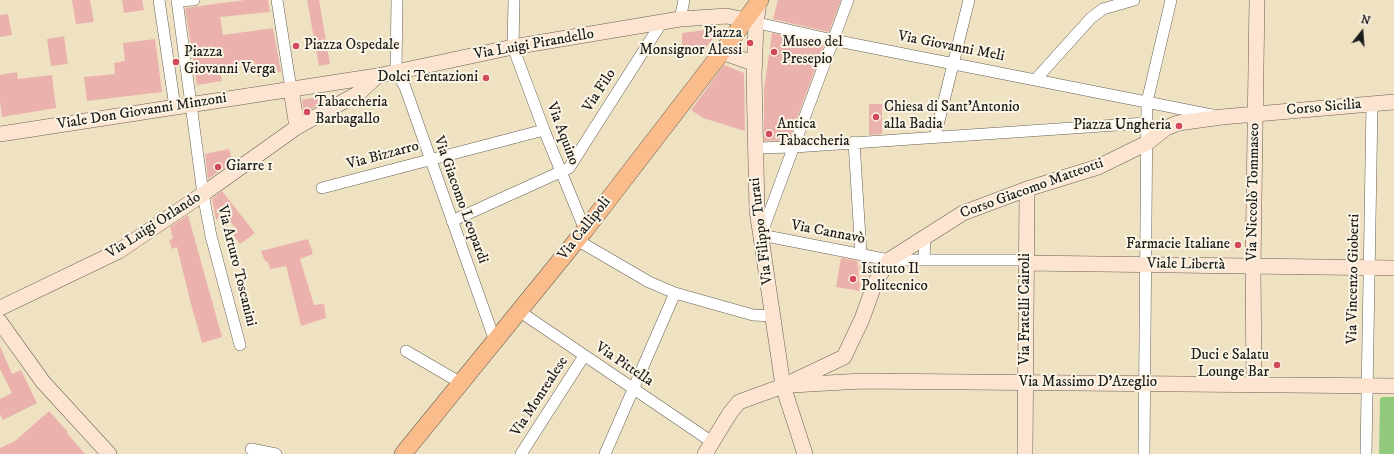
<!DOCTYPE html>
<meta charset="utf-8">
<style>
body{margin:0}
#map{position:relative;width:1394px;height:454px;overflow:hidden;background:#efe2c2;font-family:"IM FELL DW Pica",serif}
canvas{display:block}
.north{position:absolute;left:1342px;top:12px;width:40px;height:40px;-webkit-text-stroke:3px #fcf5e5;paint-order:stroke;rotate:17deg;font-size:11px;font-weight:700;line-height:16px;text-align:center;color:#1c1c1c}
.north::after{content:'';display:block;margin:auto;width:14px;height:18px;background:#1c1c1c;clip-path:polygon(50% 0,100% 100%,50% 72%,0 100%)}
</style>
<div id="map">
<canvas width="1394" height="454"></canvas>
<div class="north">N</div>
</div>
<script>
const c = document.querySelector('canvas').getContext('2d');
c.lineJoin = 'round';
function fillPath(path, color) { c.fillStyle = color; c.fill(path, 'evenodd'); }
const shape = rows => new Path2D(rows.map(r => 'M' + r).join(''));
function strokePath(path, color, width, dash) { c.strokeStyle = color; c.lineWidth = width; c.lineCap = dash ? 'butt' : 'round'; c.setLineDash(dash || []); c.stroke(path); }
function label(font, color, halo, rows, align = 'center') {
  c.font = font + ' "IM FELL DW Pica",serif'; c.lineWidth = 4; c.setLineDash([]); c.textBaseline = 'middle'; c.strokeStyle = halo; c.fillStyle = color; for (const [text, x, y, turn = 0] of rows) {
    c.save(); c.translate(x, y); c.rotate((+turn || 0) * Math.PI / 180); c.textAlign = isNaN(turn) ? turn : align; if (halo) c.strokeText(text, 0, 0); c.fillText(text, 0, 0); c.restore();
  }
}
fillPath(shape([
 [842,255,873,261,865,289,857,290,836,287]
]), '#f2d4be');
fillPath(shape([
 [1382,397,1394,397,1394,454,1379,454,1380,399]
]), '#92ca7d');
fillPath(shape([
 [72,0,90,0,94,22,76,24],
 [122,0,142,0,144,10,124,13],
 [245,0,268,0,270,12,220,17,223,35,273,28,281,72,257,76,254,61,219,67,222,81,197,85,185,8],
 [307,0,319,0,330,64,319,66],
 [778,0,841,0,829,32,773,19],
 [8,14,12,35,0,37,0,15],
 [721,28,701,54,692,47,689,48,682,45,682,33],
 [772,33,824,45,789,140,764,141,764,89],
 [64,36,68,64,51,66,47,39],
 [155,39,162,92,87,101,84,77,115,74,114,63,125,61,123,43],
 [724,65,744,73,745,131,703,118,691,110],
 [17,72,18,79,52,75,56,108,2,117,0,100,0,75],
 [326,95,327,100,304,113,302,100],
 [869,104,882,104,882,134,869,135],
 [229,149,233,162,208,179,205,154],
 [222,191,255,233,240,244,233,235,237,230,224,214,216,220,212,199],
 [188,215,222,337,202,343,191,304,177,247,172,249,169,240,173,239,170,227],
 [308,239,313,254,300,259,314,305,324,304,326,318,301,326,286,266,270,269,268,262,265,261,261,251],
 [841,258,857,261,860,291,836,287],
 [0,346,12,374,21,370,37,403,3,420,0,414,0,399,12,393,0,369],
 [49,411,68,432,67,433,85,454,0,454,0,448,15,441]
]), '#ebb2ad');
const street = shape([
 [159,0,175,107],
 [177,0,203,194,211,236,240,345],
 [277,0,291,89],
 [397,0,396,71,405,87,495,341],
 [514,0,513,47,544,130,585,230],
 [848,0,761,235,889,260,1027,260],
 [177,1,194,0],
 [680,19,684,0],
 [749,21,833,40,1212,115],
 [1036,79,1091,18,1103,9,1134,0],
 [935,137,969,0],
 [854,142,861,254],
 [755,148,794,147,1146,123],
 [322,188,544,130],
 [452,221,569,168,662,22],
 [577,240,649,282,675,293,753,315,773,316],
 [924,259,925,237],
 [519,311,712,442],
 [406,351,461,383],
 [251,449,276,454],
 [521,454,584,356],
 [605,454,675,293],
 [1144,454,1147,102,1171,0],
 [1366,454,1372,105]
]);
const secondary = shape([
 [759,2,756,23,754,75,757,210,783,386,805,454],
 [722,52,755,64],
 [291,89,297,127],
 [0,134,377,76,513,47,680,19,727,16,745,20],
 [1026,263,1394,268],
 [0,308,119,251,203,194,297,127,359,93,377,76],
 [0,322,43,382,109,454],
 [1254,384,1253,266,1257,0],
 [792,385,862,381,1394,386],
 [705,454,730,413,739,402,783,386,844,357,862,319,875,283,889,260,963,213,1027,189,1098,167,1147,143,1166,128,1178,123,1222,117,1394,102],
 [1025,454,1027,189]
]);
const primary = shape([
 [403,454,585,230,722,52,760,0]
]);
strokePath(street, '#666156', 12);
strokePath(secondary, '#666156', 16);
strokePath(primary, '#666156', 18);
strokePath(street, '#fff', 11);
strokePath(secondary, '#fde4d1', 15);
strokePath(primary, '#fabc8b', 17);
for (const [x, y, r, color] of [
 [750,43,4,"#d1495b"],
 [296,46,4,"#d1495b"],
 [774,52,4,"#d1495b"],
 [176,62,4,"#d1495b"],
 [486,78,4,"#d1495b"],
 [307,112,4,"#d1495b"],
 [876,117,4,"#d1495b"],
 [1179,126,4,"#d1495b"],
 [769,134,4,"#d1495b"],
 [218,167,4,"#d1495b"],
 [1238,245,4,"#d1495b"],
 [853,279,4,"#d1495b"],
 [1277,365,4,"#d1495b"]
]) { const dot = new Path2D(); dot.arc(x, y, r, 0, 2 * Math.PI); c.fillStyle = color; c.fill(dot); strokePath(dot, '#fcf5e5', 1.5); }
label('15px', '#1c1c1c', '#fcf5e5', [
 ["Piazza",742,34,"right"],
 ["Monsignor Alessi",742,51,"right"],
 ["Museo del",782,43],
 ["Presepio",782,60],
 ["Piazza Ospedale",304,46],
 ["Piazza",184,53],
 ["Giovanni Verga",184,70],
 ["Dolci Tentazioni",478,78,"right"],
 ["Tabaccheria",315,103],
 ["Barbagallo",315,120],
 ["Chiesa di Sant'Antonio",884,108],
 ["alla Badia",884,125],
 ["Antica",777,125],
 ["Tabaccheria",777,142],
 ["Piazza Ungheria",1171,126,"right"],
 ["Giarre 1",226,167],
 ["Farmacie Italiane",1230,245,"right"],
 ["Istituto Il",861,270],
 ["Politecnico",861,287],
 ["Duci e Salatu",1269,356,"right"],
 ["Lounge Bar",1269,373,"right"]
], 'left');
label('15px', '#1c1c1c', '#fcf5e5', [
 ["Via Luigi Pirandello",534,45,-10],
 ["Via Giovanni Meli",951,47,11],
 ["Via Filo",600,91,-57],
 ["Corso Sicilia",1324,108,-5],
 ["Viale Don Giovanni Minzoni",142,112,-9],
 ["Via Aquino",562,134,69],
 ["Via Bizzarro",383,156,-15],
 ["Corso Giacomo Matteotti",1032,189,-20],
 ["Via Niccolò Tommaseo",1254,192,-89],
 ["Via Giacomo Leopardi",460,200,70],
 ["Via Luigi Orlando",154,226,-33],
 ["Via Callipoli",585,229,-52],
 ["Via Filippo Turati",762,231,-97],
 ["Via Cannavò",828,233,11],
 ["Viale Libertà",1186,265,1],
 ["Via Arturo Toscanini",236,266,76],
 ["Via Vincenzo Gioberti",1354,279,-89],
 ["Via Fratelli Cairoli",1026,309,-90],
 ["Via Pittella",624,365,34],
 ["Via Massimo D'Azeglio",1088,383],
 ["Via Monrealese",540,397,-57]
]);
</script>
